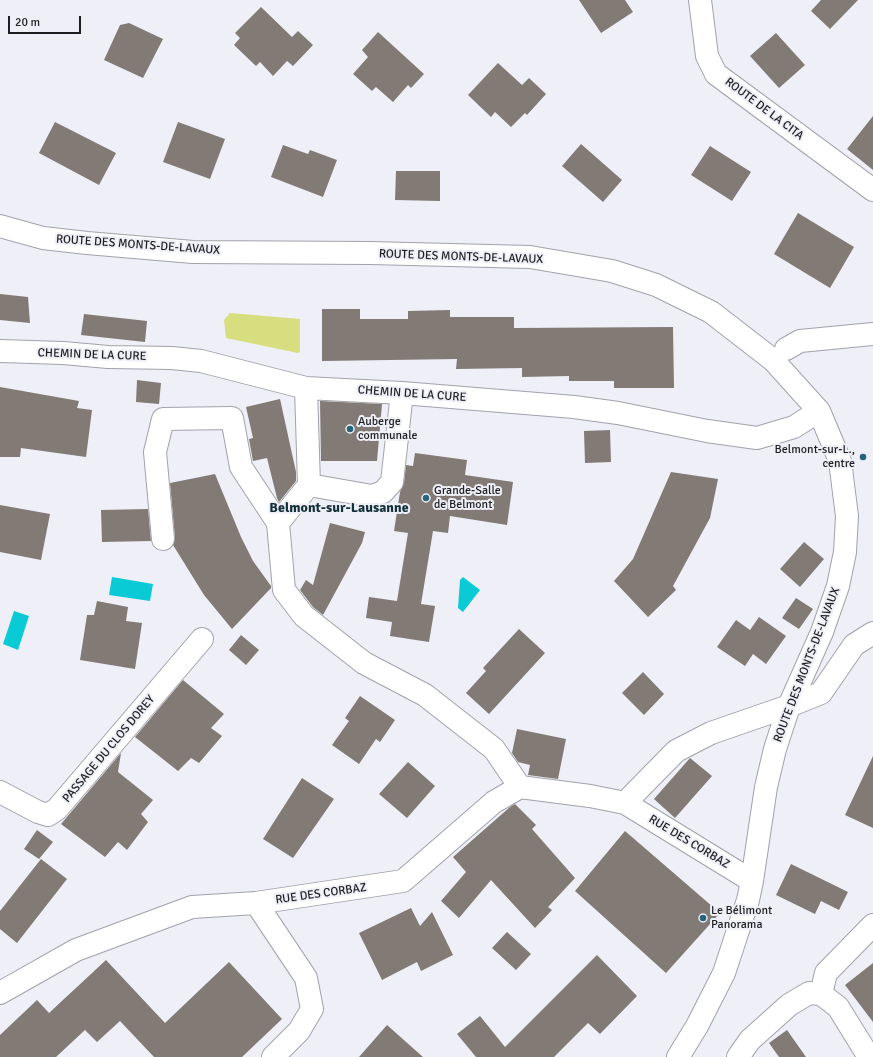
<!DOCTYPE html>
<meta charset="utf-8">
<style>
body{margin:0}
#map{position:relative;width:873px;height:1057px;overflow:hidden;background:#eeeff7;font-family:Signika,sans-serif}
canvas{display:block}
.scale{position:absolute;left:8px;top:16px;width:73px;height:18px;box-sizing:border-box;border:2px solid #1e1e21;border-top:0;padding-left:5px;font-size:12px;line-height:14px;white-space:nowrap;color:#1e1e21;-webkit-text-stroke:3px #eeeff7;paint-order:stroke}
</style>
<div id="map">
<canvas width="873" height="1057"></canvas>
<div class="scale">20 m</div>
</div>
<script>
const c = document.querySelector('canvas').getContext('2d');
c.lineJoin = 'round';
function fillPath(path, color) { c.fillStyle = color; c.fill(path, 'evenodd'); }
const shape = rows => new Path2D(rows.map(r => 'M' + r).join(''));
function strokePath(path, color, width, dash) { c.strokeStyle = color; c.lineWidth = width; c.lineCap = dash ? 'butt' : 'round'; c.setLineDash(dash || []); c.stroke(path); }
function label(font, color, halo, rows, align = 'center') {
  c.font = font + ' Signika,sans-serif'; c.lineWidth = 4; c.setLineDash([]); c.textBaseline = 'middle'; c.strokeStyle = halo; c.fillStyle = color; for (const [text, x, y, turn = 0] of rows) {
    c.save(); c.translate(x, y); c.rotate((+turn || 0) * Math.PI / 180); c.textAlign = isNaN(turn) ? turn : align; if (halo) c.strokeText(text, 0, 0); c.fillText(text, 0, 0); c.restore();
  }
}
fillPath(shape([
 [230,313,300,319,300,352,298,353,293,352,226,338,224,320]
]), '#d6de7f');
fillPath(shape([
 [112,577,153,584,150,601,109,595],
 [463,577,480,590,463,612,458,608,460,580],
 [14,611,29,616,18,650,3,644]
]), '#0acad5');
fillPath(shape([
 [579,0,625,0,633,12,601,33],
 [821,0,858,0,830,29,811,11],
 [261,7,292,37,298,31,313,45,293,66,287,61,273,76,260,62,256,66,234,45,240,38,235,33],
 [129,23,163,39,143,78,104,60,120,25],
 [378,32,424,74,411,88,408,85,393,102,376,87,372,91,353,74,368,57,362,50],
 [776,33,805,65,779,88,750,56],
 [498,63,522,85,529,78,546,94,527,115,525,113,511,127,495,112,491,117,468,95],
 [873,116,873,170,847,149],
 [55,122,116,153,99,185,39,153],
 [178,122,225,139,210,179,163,162],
 [581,144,622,180,603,202,562,166],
 [283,145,308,154,310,150,337,160,323,197,271,177],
 [710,146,751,172,732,201,691,175],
 [396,171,440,171,440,201,395,200],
 [798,213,854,247,830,288,774,254],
 [0,294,28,297,30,323,0,320],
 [322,309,360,309,360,319,408,319,408,311,450,310,450,317,514,317,514,328,673,327,674,388,614,388,614,381,569,381,569,376,522,377,522,368,456,369,457,359,322,361],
 [84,314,147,321,145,342,81,335],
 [137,380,161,383,159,404,136,402],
 [0,387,79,401,77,408,92,410,86,457,21,448,20,457,0,457],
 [280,399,296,472,296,481,279,502,277,498,267,458,253,461,249,439,253,438,246,407],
 [320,401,382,404,377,461,321,461],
 [610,430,611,462,585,463,584,431],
 [415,453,467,460,465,475,513,482,507,525,450,516,448,533,433,531,421,604,435,606,429,642,390,636,392,622,366,618,369,597,397,601,408,533,394,531,400,492,404,483,406,465,413,466],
 [671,472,718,479,710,518,673,586,676,590,648,617,614,581,633,559],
 [215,474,241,537,253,561,271,586,271,588,232,629,204,595,173,545,175,538,170,483],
 [0,505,50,514,41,560,0,552],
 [148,509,151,541,102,542,101,510],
 [330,523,365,532,362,543,323,615,313,607,300,590,306,580,313,585],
 [804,542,824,559,800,587,780,569],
 [796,598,813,609,799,629,782,618],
 [97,601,128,607,126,621,142,623,135,669,80,660,87,615,94,615],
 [759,617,786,636,766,664,753,654,745,666,717,647,736,620,750,630],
 [519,629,545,653,489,714,466,693,486,671,483,668],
 [241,635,259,650,246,665,229,650],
 [643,672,664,694,644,715,622,693],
 [183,680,224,714,211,728,222,736,199,763,191,758,178,771,135,737],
 [360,696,395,720,380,742,376,739,359,764,332,745,349,721,345,718],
 [517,729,566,739,558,779,528,775,530,765,518,762,512,753],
 [121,753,118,772,153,800,141,814,148,822,127,850,118,842,105,857,61,824],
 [873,756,873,828,845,815],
 [690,758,712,776,675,818,654,799],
 [408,762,435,786,407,818,379,794],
 [302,778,334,799,293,858,263,839],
 [515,804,536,825,532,829,575,878,548,907,552,910,535,928,491,880,459,918,441,901,466,872,453,857,510,807],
 [37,830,53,842,39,859,24,849],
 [625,831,720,913,666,973,575,891],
 [41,859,67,879,17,943,0,929,0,911],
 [791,864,848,892,839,910,821,901,815,914,776,895],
 [411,908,420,926,432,912,453,955,421,971,417,962,382,980,359,933],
 [507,932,531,954,516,970,492,948],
 [597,955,637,996,600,1034,588,1023,554,1057,476,1057,457,1034,480,1016,505,1047],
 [106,960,165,1023,229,962,282,1019,242,1057,154,1057,120,1021,97,1042,85,1030,56,1057,0,1057,0,1035,37,1000,49,1013],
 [873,963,873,1022,845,985],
 [387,1025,423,1057,359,1057],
 [787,1030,806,1057,779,1057,769,1043]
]), '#817a75');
const minor = shape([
 [700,0,707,56,716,74,873,190],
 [0,226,43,238,87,243,193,252,370,253,530,257,612,271,656,285,711,312,773,360,819,411,840,461,847,516,845,552,838,586,822,632,789,706,775,749,766,787,752,881,748,900,724,973,697,1026,678,1057],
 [786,349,800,341,873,334],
 [0,351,63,353,108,357,172,358,201,361,306,388,402,393,574,407,618,413,707,431,757,438,794,427,819,411],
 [309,485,372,496,383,492,392,482,402,393],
 [278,523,284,590,304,616,364,663,425,695,494,749,520,787],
 [163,539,155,452,163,419,232,418,241,467,278,523,309,485,306,388],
 [0,792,38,812,48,815,57,809,202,639],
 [625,803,676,751,711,733,789,706,821,693,854,645,873,633],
 [256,903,306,978,312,1009,299,1031,273,1057],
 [0,993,76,950,192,907,256,903,403,881,494,802,520,787,590,796,625,803,752,881],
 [821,994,826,973,873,925],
 [821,994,838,1007,869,1057],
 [738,1057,750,1040,789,1005,809,993,821,994]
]);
strokePath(minor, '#a1a2aa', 24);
strokePath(minor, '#fff', 22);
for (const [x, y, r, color] of [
 [350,429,4,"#27647b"],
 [863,457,4,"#27647b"],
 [426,498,4,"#27647b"],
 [703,918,4,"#27647b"]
]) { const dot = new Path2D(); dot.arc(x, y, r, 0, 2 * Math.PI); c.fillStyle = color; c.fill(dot); strokePath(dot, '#eeeff7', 1.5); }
label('12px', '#1e1e21', '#eeeff7', [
 ["ROUTE DE LA CITA",764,109,37],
 ["ROUTE DES MONTS-DE-LAVAUX",138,245,4],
 ["ROUTE DES MONTS-DE-LAVAUX",461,257,2],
 ["CHEMIN DE LA CURE",92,355,2],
 ["CHEMIN DE LA CURE",412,394,4],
 ["ROUTE DES MONTS-DE-LAVAUX",807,665,-69],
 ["PASSAGE DU CLOS DOREY",109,749,-50],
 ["RUE DES CORBAZ",689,842,31],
 ["RUE DES CORBAZ",321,894,-8]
]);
label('12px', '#1e1e21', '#eeeff7', [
 ["Auberge",358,422],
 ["communale",358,436],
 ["Belmont-sur-L.,",855,450,"right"],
 ["centre",855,464,"right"],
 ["Grande-Salle",434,491],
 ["de Belmont",434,505],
 ["Le Bélimont",711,911],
 ["Panorama",711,925]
], 'left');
label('bold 14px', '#13303b', '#eeeff7', [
 ["Belmont-sur-Lausanne",339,508]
]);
</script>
